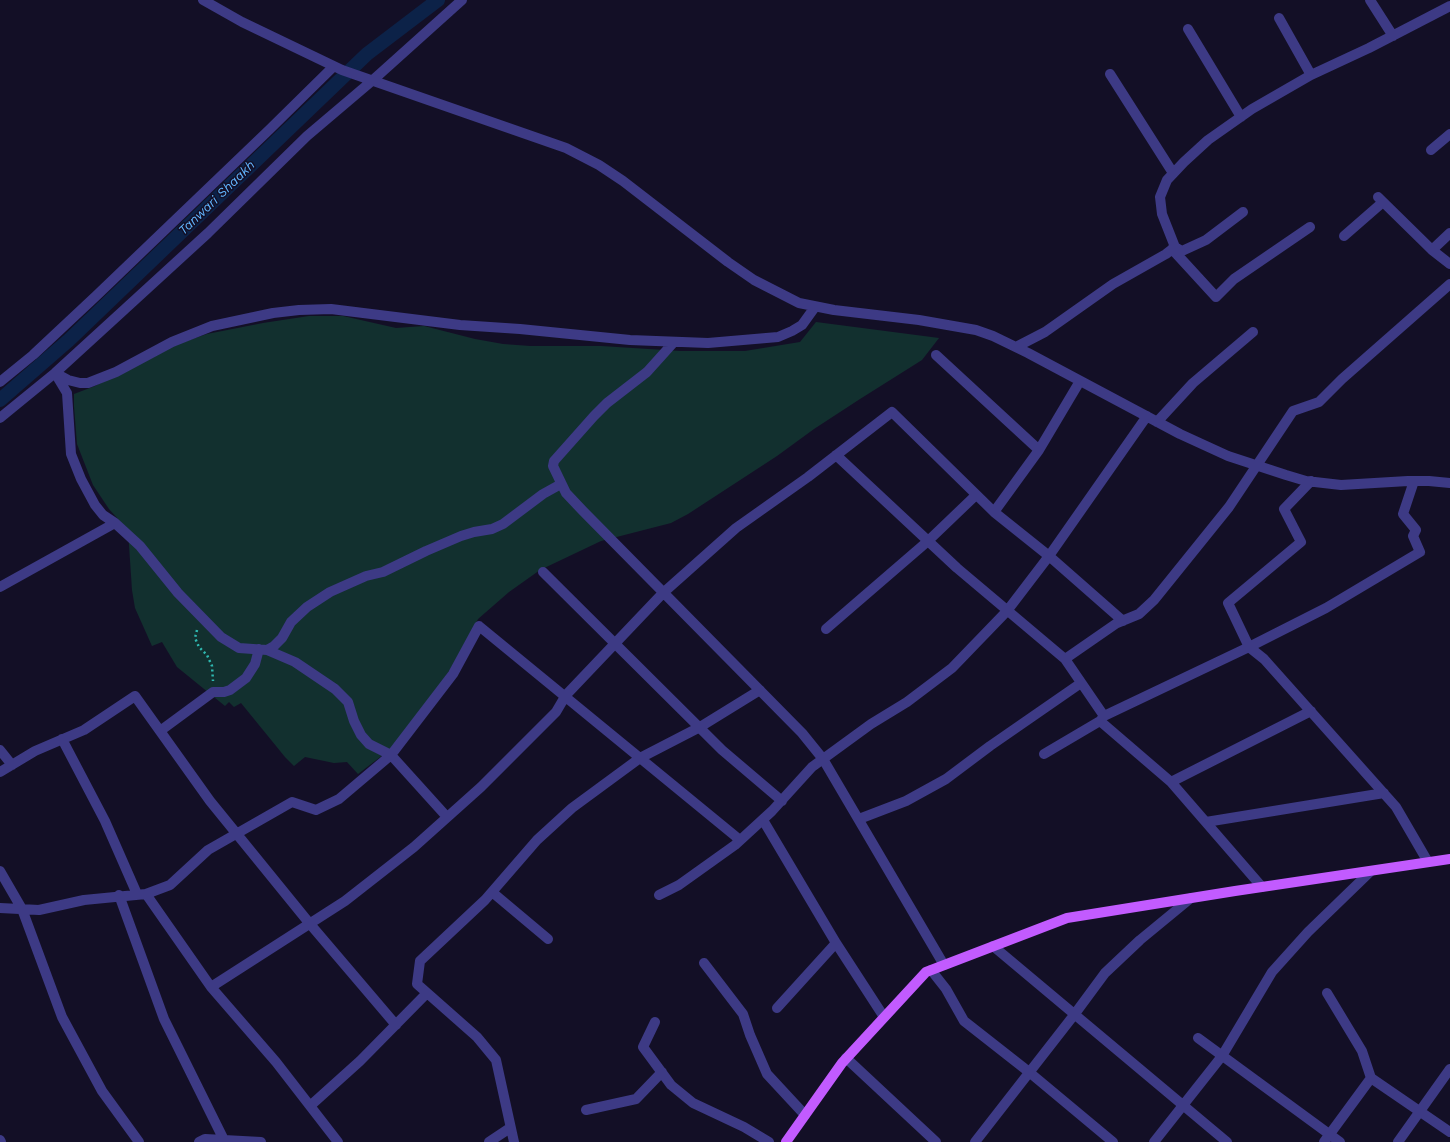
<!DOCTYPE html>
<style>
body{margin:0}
canvas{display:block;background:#130f26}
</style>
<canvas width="1450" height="1142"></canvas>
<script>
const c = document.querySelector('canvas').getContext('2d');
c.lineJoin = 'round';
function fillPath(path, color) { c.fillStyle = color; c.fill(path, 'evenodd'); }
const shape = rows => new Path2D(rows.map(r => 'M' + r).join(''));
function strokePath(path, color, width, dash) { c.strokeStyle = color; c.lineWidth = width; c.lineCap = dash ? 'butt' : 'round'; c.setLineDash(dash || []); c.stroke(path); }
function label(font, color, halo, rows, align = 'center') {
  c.font = font + ' "Work Sans",sans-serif'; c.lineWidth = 3; c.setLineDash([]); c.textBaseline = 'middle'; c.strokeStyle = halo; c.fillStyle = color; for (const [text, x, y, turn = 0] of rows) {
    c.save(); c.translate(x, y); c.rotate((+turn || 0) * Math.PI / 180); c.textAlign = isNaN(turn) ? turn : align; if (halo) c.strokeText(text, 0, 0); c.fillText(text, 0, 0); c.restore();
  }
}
fillPath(shape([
 [309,316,343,316,396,328,424,326,475,339,503,344,530,346,601,346,680,351,745,351,800,342,816,322,939,338,922,360,860,399,814,429,777,456,688,514,671,523,601,541,540,570,509,592,478,619,460,655,443,680,392,748,358,774,347,762,334,763,305,757,294,766,285,757,241,703,234,707,229,702,225,706,177,667,162,642,152,646,135,608,132,590,128,530,109,509,93,485,77,444,74,406,74,394,95,386,172,346,207,334,263,323]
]), '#12302f');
strokePath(shape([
 [0,400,69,340,367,54,438,0]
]), '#0c2248', 14);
strokePath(shape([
 [197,630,195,638,199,647,207,655,212,666,213,681]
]), '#2fb8b0', 2.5, [2, 3]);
strokePath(shape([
 [203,0,242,22,342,70,566,148,599,165,623,181,728,262,754,280,799,303,834,310,919,320,976,330,993,336,1028,353,1180,434,1228,456,1286,475,1306,481,1341,485,1408,481,1429,481,1450,483],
 [1370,0,1393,36],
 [1279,18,1311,75],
 [1188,29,1241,117],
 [1110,74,1173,173],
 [1431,150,1450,134],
 [1378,197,1432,250,1450,264],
 [1344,236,1383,202],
 [1175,247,1182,251,1206,240,1243,212],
 [1172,249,1216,297,1234,279,1310,227],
 [1432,250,1450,233],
 [674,342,647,372,607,403,594,416,554,461,553,466,566,493,583,511,802,733,823,759,944,965],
 [1016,347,1045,332,1113,284,1166,254,1175,247,1162,214,1160,197,1167,180,1184,162,1208,140,1252,109,1311,75,1369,48,1450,6],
 [936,355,1039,450],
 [55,373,68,380,80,383,88,383,116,372,172,342,212,326,273,313,299,310,331,309,460,325,520,329,630,340,708,343,778,337,792,331,802,325,815,307],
 [55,373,67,393,71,454,81,479,95,505,103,515,115,523,140,546,178,593,221,637,239,648,267,650,274,646,282,638,291,622,307,607,330,592,366,576,383,572,426,551,461,536,474,532,492,529,503,524,543,494,561,484],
 [0,382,33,355,96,296,270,129,334,66],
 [0,418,55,373,125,309,208,233,307,136,373,80,462,0],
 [1157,422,1193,383,1253,332],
 [836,455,957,568,1065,659,1104,716],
 [1311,481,1284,509,1301,542,1228,603,1249,647,1264,659,1396,807,1428,862],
 [994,512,1039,450,1080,381],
 [543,572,722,750,782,801],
 [0,587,115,523],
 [826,629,928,541,976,495],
 [267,650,295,662,335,689,348,702,354,721,361,735,369,744,391,755,447,817],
 [1065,659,1117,623,1139,614,1154,600,1229,507,1293,411,1319,402,1342,379,1450,284],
 [1100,721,1171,782,1262,887],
 [160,731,213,692,224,692,230,690,246,678,255,664,259,649],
 [62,739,105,821,137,894],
 [0,750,12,765],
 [1044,754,1100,721,1104,716,1249,647,1326,608,1420,552,1413,536,1416,530,1403,514,1414,481],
 [0,772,35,751,84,730,135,696,210,801,310,924,396,1025],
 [1171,782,1311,711],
 [859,819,906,801,946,779,990,746,1081,683],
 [763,820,836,943,884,1017],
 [1206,822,1384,793],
 [0,871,22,909,62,1017,102,1091,139,1142],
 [492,892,548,939],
 [146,894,211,987,276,1062,338,1142],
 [119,895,164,1019,224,1140],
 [659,895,679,885,735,845,772,811,812,767,871,724,907,702,952,668,1007,611,1049,556,1147,416],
 [0,908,39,910,84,900,146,894,170,885,208,850,292,802,316,810,339,799,391,755,453,674,479,626,740,840],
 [993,946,1227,1142],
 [704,963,743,1014,750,1035,767,1074,805,1115],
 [931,970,946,989,964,1021,1029,1072,1113,1142],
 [211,987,345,901,414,847,481,787,556,712,566,695,663,593,736,528,808,477,892,412,994,512,1049,556,1123,621],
 [1327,993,1362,1051,1371,1078,1450,1132],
 [777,1008,836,943],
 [655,1022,643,1047,671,1085,693,1103,744,1127,769,1142],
 [1198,1038,1340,1142],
 [846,1058,936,1142],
 [310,1106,360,1061,427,993],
 [586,1110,636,1099,662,1072],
 [0,1140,1,1142],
 [199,1142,205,1139,261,1142],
 [489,1142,510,1128],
 [514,1142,496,1060,477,1037,417,984,420,961,485,900,537,840,572,808,640,758,700,727,760,690],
 [975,1142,1074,1015,1105,973,1140,940,1191,898],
 [1154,1142,1222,1056,1272,972,1308,932,1371,871],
 [1324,1142,1371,1078],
 [1398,1142,1450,1069]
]), '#3d3a85', 10);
strokePath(shape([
 [786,1142,842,1063,926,972,1067,918,1235,891,1450,859]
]), '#c25bff', 10);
label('italic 13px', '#62b6ff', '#130f26', [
 ["Tanwari Shaakh",217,198,-44]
]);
</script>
